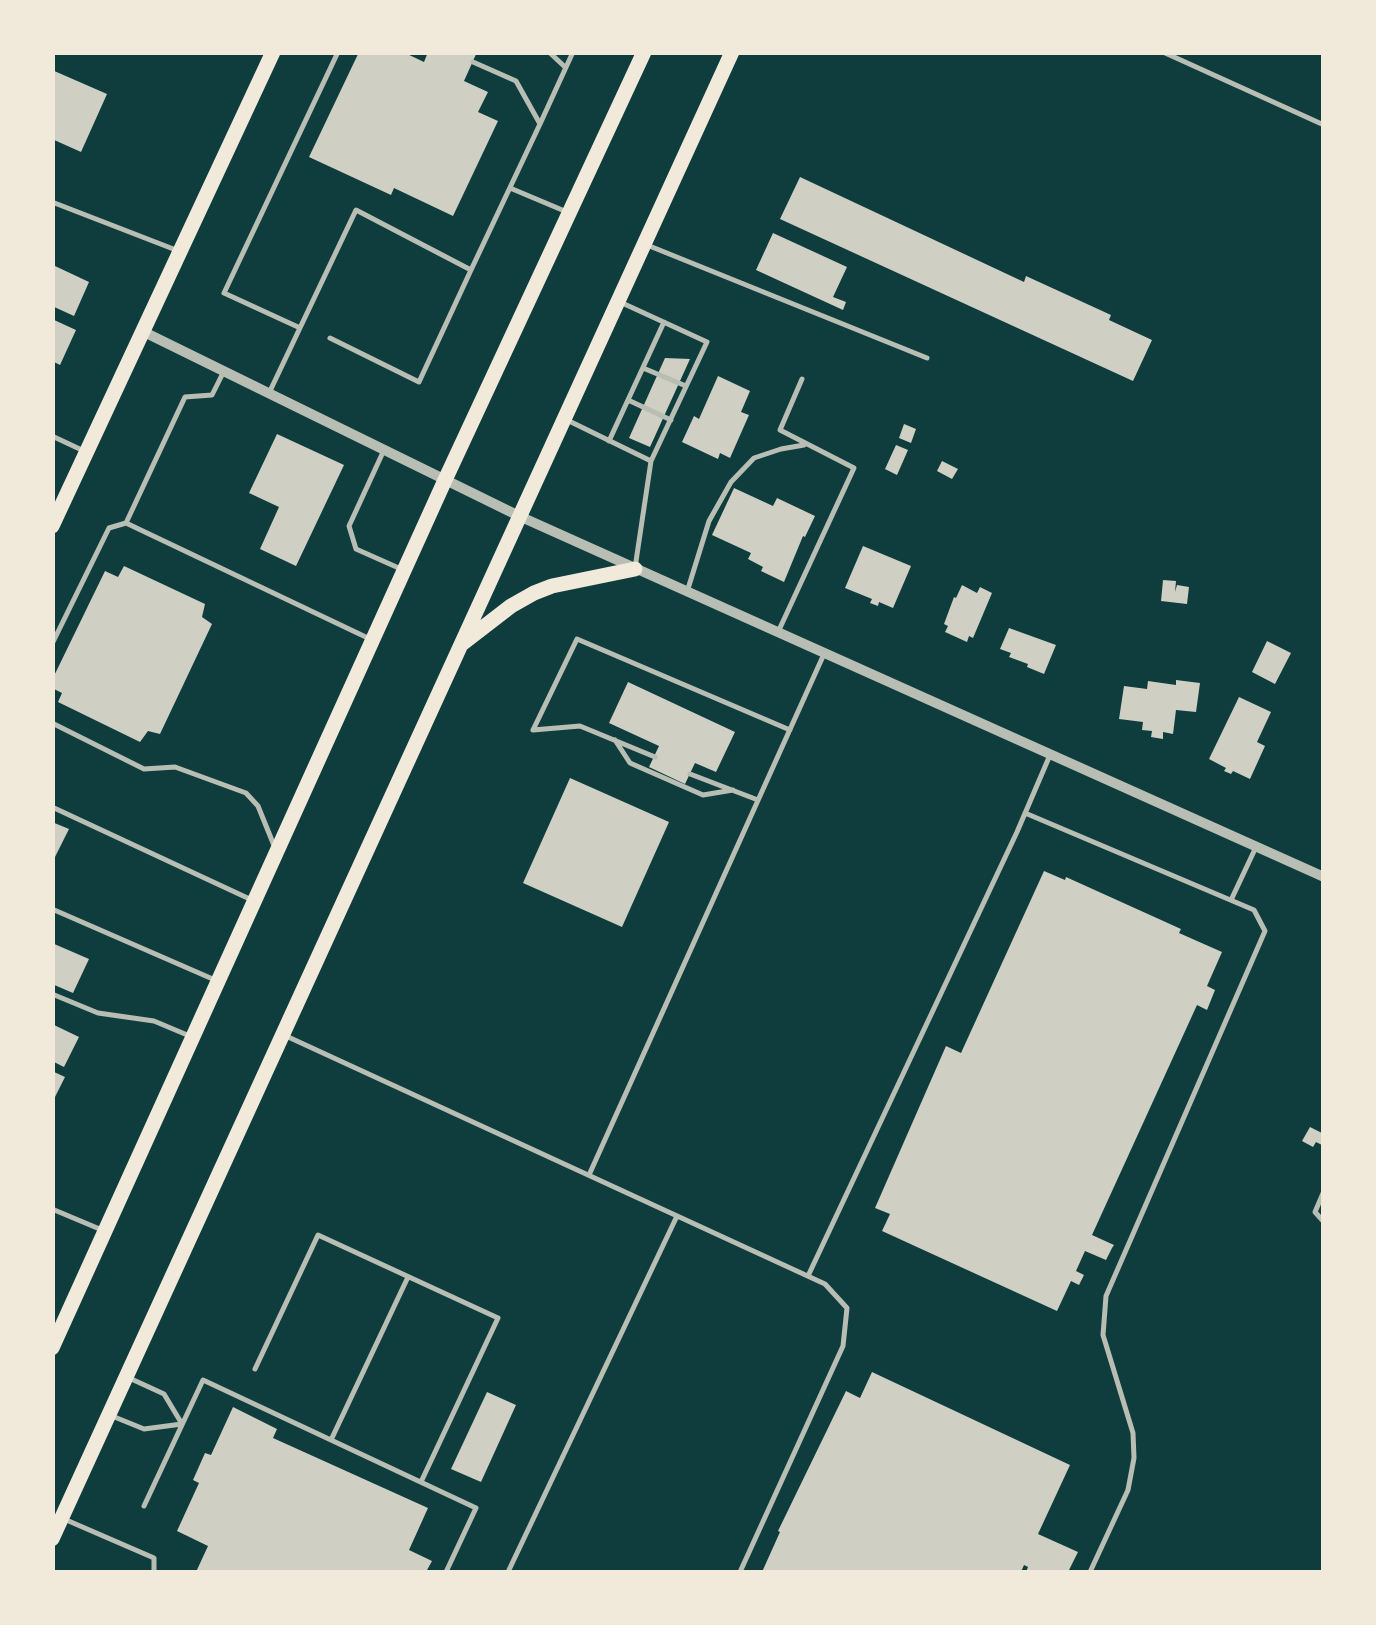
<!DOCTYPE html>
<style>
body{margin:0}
#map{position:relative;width:1376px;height:1625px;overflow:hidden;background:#0f3d3e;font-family:"Alegreya Sans",sans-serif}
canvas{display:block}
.frame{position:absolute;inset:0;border:55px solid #f1e9da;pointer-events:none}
</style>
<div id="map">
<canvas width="1376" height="1625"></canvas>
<div class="frame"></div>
</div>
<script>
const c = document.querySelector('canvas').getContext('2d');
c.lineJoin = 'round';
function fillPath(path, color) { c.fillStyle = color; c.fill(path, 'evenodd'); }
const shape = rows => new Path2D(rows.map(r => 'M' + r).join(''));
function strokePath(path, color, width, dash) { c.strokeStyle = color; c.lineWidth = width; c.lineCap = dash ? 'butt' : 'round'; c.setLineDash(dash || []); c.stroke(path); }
fillPath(shape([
 [359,52,403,52,424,62,428,52,477,52,464,81,488,92,478,112,498,121,453,216,394,188,391,195,309,157],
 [52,70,107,94,81,152,52,139],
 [800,177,1024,282,1026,276,1111,315,1109,320,1152,340,1133,381,780,219],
 [773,233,847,267,833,297,846,302,843,310,756,270],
 [55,266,89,282,74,316,52,306,52,271],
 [52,319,76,330,60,365,52,361],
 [665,358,690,359,650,447,629,438],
 [718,376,750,391,741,412,749,415,730,458,720,453,718,459,682,442,694,416,699,419],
 [904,424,916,429,911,443,899,438],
 [277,434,344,465,296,566,260,549,279,507,249,493],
 [896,445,908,450,897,475,885,469],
 [942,461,958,469,952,479,937,471],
 [734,488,773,506,777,498,815,516,805,537,803,536,784,582,761,571,763,567,748,559,751,553,712,535],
 [863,546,911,566,893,608,879,602,878,606,870,603,872,599,845,588],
 [124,566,205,604,202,617,212,624,160,734,148,731,140,742,58,702,62,693,52,688,52,680,105,571,118,577],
 [1163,580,1176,581,1175,592,1177,585,1189,587,1187,604,1161,601],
 [962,585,977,593,980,587,992,593,973,638,969,636,967,642,945,632,948,626,944,624,954,597,956,598],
 [1009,628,1056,645,1044,674,1027,667,1028,664,1009,657,1011,653,1000,649],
 [1267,641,1291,653,1275,684,1252,672],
 [1176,680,1200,683,1196,712,1176,710,1173,734,1163,732,1163,739,1151,737,1152,731,1142,730,1143,722,1119,719,1124,686,1147,689,1148,681,1176,685],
 [628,682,735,732,716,772,695,763,685,784,649,767,659,746,609,723],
 [1239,697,1271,712,1257,742,1265,746,1250,779,1233,771,1231,774,1224,771,1226,768,1209,759],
 [570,778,669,822,622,927,523,883],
 [52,822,69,829,52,863],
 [1044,871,1065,880,1066,877,1181,929,1179,933,1222,952,1207,986,1215,990,1207,1010,1197,1005,1092,1235,1114,1245,1112,1248,1106,1260,1085,1251,1076,1271,1084,1275,1079,1285,1071,1281,1057,1311,882,1231,890,1214,875,1208,946,1046,961,1053],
 [52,943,89,959,73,993,52,984],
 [52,1024,79,1037,64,1067,52,1061],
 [52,1071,65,1077,52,1103],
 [1310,1127,1324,1134,1324,1146,1316,1142,1313,1147,1302,1141],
 [872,1372,1070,1465,1038,1534,1078,1552,1068,1572,1026,1572,1028,1567,1024,1565,1021,1572,762,1572,780,1532,778,1531,846,1391,860,1398],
 [487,1392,516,1405,481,1482,451,1469],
 [233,1407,277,1429,273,1438,428,1508,409,1550,432,1561,426,1572,196,1572,208,1546,177,1531,199,1483,193,1480,205,1453,211,1455]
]), '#cfcfc3');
strokePath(shape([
 [549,52,565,67],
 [1163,52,1324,125],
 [540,124,573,52],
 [510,188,567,212],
 [52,202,176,250],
 [647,245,927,358],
 [471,270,540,124,516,81,473,62],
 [620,302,707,342,651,461,635,568],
 [298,327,224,293,338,52],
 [643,368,686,386],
 [224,371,212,395,185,397,126,523,370,639],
 [270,391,356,210,471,270,419,382,330,338],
 [628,400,671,420],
 [569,421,651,461],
 [52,436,84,451],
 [609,441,664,322],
 [384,450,349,526,356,549,401,569],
 [687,592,709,521,731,482,754,458,781,449,804,445],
 [779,630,854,468,780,430,802,379],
 [52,644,109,528,126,523],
 [52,723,144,769,175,767,246,793,258,806,275,848],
 [533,730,577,639,790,730],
 [533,730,580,726,655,757],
 [615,740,630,763,703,795,733,790],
 [690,774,758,800],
 [52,807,254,901],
 [1025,813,1254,910,1265,931,1106,1296,1103,1335,1133,1433,1134,1458,1128,1490,1090,1572],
 [1232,898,1256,847],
 [52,909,215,980],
 [52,994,98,1013,154,1021,192,1037],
 [286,1036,825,1284,847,1308,843,1346,740,1572],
 [589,1175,824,654],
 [1324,1191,1315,1212,1324,1222],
 [52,1209,102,1230],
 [808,1276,1017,832,1050,755],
 [255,1369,318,1235,498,1318,421,1482],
 [112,1416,144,1429,182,1424,164,1394,127,1377],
 [331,1440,408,1277],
 [144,1506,203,1380,476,1508,446,1572],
 [64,1519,154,1558,154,1572],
 [508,1572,677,1216]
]), '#b8beb3', 5);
strokePath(shape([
 [142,331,519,516,1324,877]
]), '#b8beb3', 10);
strokePath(shape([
 [52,526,273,52],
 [463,643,511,606,534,593,552,586,635,569],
 [52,1348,445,480,644,52],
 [52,1539,732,52]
]), '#f1e9da', 15);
</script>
